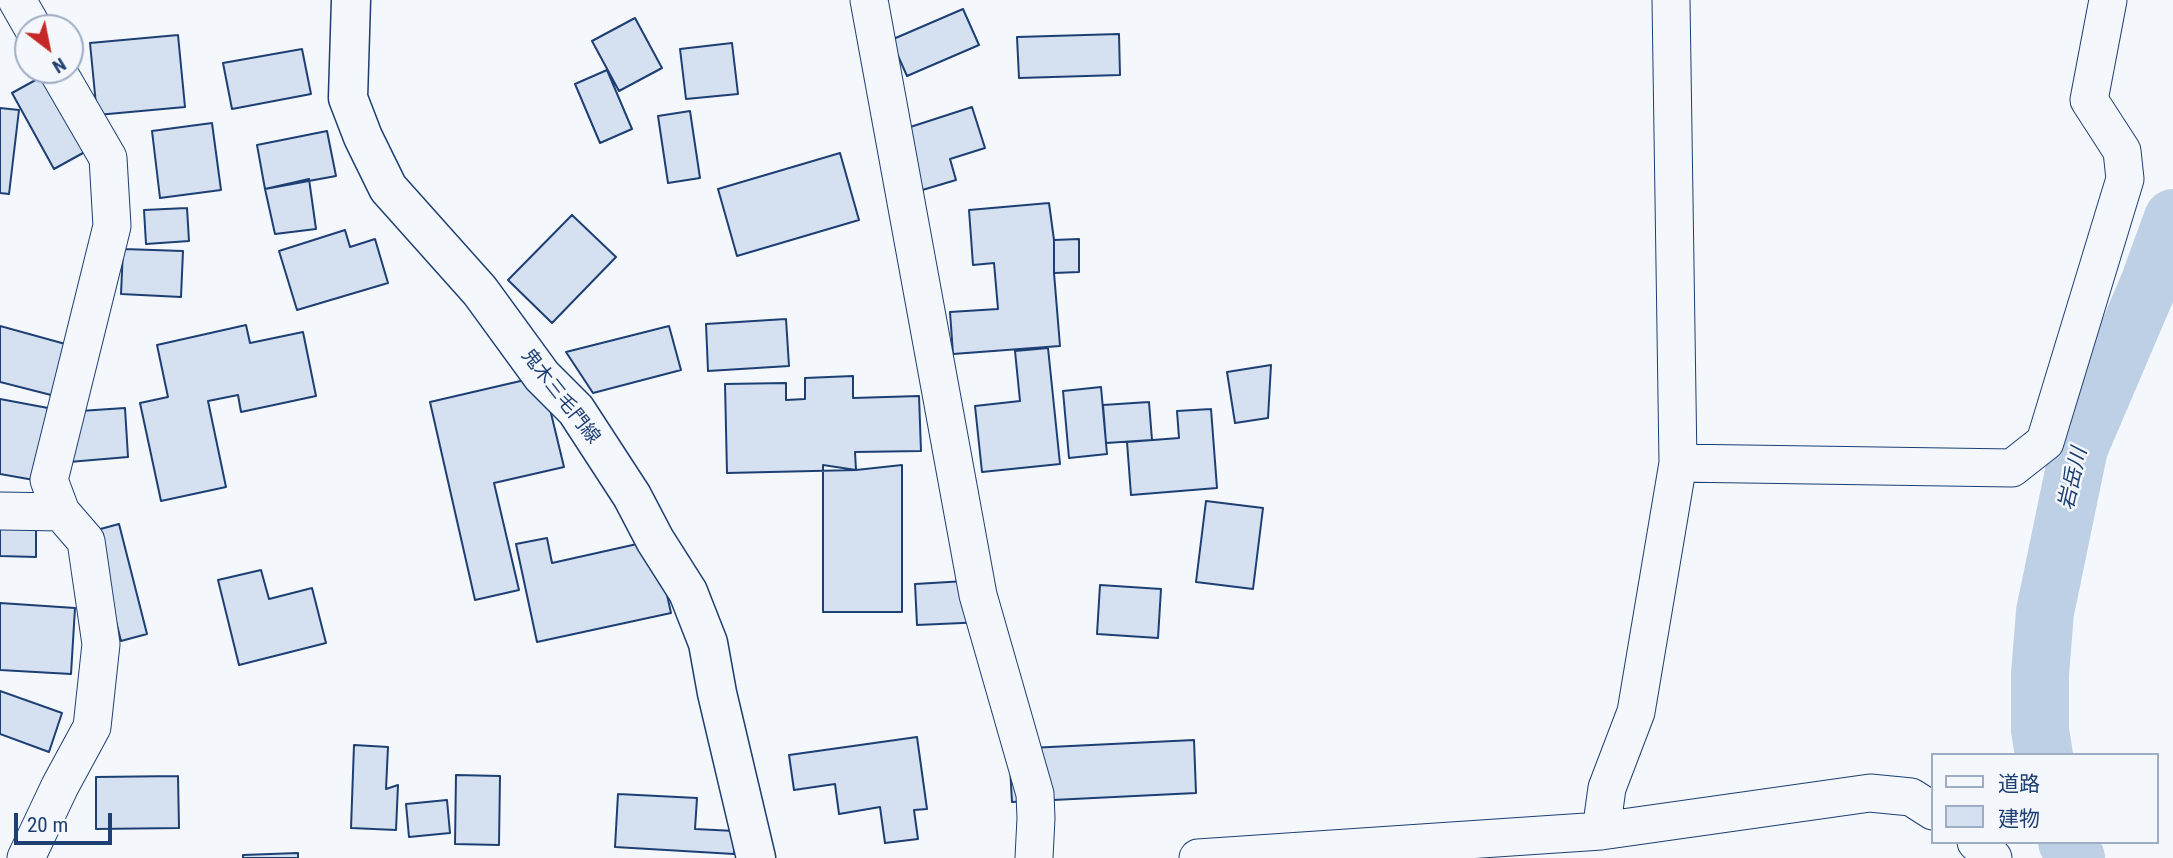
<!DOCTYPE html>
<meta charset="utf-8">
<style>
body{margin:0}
#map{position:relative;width:2173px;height:858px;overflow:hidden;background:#f4f7fb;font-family:"Roboto Condensed","Noto Sans JP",sans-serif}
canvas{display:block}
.legend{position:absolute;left:1931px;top:753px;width:228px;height:91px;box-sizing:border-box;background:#f4f7fb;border:2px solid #9eadc5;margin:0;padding:9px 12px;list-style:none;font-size:21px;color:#1d3f73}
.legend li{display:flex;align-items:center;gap:14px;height:35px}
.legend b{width:35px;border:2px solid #9eadc5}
.north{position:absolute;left:14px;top:14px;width:70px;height:70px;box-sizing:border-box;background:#f4f7fb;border:2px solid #9eadc5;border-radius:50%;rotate:148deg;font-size:19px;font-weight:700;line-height:28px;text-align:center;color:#1d3f73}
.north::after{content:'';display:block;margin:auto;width:24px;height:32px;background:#c62828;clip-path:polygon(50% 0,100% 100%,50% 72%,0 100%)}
.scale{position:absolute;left:14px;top:813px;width:98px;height:32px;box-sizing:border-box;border:4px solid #1d3f73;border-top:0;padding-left:9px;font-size:21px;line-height:24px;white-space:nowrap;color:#1d3f73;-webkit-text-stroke:5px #f4f7fb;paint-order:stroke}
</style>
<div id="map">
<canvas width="2173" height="858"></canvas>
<ul class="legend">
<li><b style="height:9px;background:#f4f7fb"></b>道路</li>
<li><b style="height:19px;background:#d5e0f0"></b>建物</li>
</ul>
<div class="north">N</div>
<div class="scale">20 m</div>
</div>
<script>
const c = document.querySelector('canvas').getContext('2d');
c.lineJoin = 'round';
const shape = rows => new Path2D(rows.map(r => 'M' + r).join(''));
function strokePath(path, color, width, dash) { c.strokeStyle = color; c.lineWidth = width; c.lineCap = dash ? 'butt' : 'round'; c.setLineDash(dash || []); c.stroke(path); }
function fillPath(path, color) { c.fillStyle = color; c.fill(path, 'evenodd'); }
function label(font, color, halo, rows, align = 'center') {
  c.font = font + ' "Roboto Condensed","Noto Sans JP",sans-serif'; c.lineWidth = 5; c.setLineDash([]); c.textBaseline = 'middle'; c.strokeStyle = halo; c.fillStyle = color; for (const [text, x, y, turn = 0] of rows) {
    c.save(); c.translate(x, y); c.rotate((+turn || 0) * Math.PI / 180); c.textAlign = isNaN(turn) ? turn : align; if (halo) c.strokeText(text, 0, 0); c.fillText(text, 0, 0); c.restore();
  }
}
strokePath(shape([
 [2044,755,2040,730,2040,674,2045,612,2079,448,2149,284,2173,218],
 [2067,842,2076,858]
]), '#bed0e5', 58);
const building = shape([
 [963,9,979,45,907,76,891,40,963,9],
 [635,18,662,68,619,91,592,41,635,18],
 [1119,34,1120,75,1019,78,1017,37,1119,34],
 [178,35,185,107,97,115,90,43,178,35],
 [732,43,738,94,686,99,680,49,732,43],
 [302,49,311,94,232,109,223,63,302,49],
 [607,70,632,129,600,143,575,84,607,70],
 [50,72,92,148,54,169,12,93,50,72],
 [972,107,985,148,950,159,956,180,919,191,901,130,972,107],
 [0,108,19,110,9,194,0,193,0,108],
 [690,111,700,178,668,183,658,116,690,111],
 [212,123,221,190,160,198,152,131,212,123],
 [327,131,336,176,265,189,257,145,327,131],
 [840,153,859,220,737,256,718,189,840,153],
 [309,179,316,229,275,234,265,189,309,179],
 [1049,203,1054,240,1054,273,1060,346,953,354,950,312,998,309,994,263,973,265,969,210,1049,203],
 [187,208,189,241,146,244,144,210,187,208],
 [572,215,616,257,552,323,508,280,572,215],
 [345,230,350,247,375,239,388,283,297,310,279,251,345,230],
 [1079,239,1079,272,1054,273,1054,240,1079,239],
 [123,249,183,251,181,297,121,294,123,249],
 [786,319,789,366,708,371,706,324,786,319],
 [246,325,250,343,303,332,316,396,241,412,238,395,208,401,226,487,161,501,140,403,168,397,157,345,246,325],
 [0,326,69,345,55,396,0,382,0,326],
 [669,326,681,370,593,393,566,352,669,326],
 [1048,348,1060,464,982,472,975,406,1020,401,1015,351,1048,348],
 [1271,365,1268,418,1235,423,1227,372,1271,365],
 [542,376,564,467,494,483,519,590,475,600,430,402,542,376],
 [853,376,853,398,919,396,921,451,855,452,856,470,727,473,725,384,786,383,786,400,805,399,805,378,853,376],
 [1101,387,1107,454,1069,458,1063,391,1101,387],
 [0,399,48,408,34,480,0,474,0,399],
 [1149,402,1152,440,1106,443,1103,405,1149,402],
 [125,408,128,457,69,462,65,412,125,408],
 [1211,409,1217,488,1131,495,1127,442,1179,438,1177,411,1211,409],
 [823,465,856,470,902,465,902,612,823,612,823,465],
 [1206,501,1263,508,1253,589,1196,582,1206,501],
 [0,520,36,521,36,557,0,556,0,520],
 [119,524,147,634,121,641,93,531,119,524],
 [547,538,552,563,655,540,671,613,537,642,516,544,547,538],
 [261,570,269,599,312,588,326,643,239,665,218,580,261,570],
 [983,580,985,622,917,625,915,584,983,580],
 [1100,585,1161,589,1158,638,1097,634,1100,585],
 [0,603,75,608,71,674,0,670,0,603],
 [0,691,62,713,49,752,0,734,0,691],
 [917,737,927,809,914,810,918,839,885,843,880,807,839,814,835,784,794,790,789,755,917,737],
 [1194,740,1196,793,1012,802,1009,749,1194,740],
 [354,745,388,747,386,789,398,785,396,830,351,828,354,745],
 [456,775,500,776,499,845,455,844,456,775],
 [178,776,179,828,96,829,96,777,178,776],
 [618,794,697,798,695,829,735,831,734,854,615,847,618,794],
 [447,800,450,833,409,837,406,804,447,800],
 [298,853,298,858,243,858,243,855,298,853]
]);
fillPath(building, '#d5e0f0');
strokePath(building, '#1d3f73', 2);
const minor = shape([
 [17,0,33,28],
 [869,0,978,595,1035,794,1036,818,1034,858],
 [1678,463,2012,468,2045,442,2125,179,2122,151,2089,100,2108,0],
 [0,511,61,512],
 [1601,831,1607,788,1636,712,1678,463,1671,0],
 [1976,842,1993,858],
 [26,858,60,786,92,727,101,644,86,541,61,512,49,480,112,226,108,158,57,70],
 [1198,858,1601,831,1870,793,1911,797,1933,811]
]);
const major = shape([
 [351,0,348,98,363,137,388,188,480,291,542,376,576,410,632,496,655,540,688,592,708,643,717,693,756,858]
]);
strokePath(minor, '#1d3f73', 39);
strokePath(major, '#1d3f73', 41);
strokePath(minor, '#f4f7fb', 37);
strokePath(major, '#f4f7fb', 38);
label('19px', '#1d3f73', '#f4f7fb', [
 ["鬼木三毛門線",560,397,52]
]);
label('italic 21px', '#1d3f73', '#f4f7fb', [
 ["岩岳川",2074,479,-77]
]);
</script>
